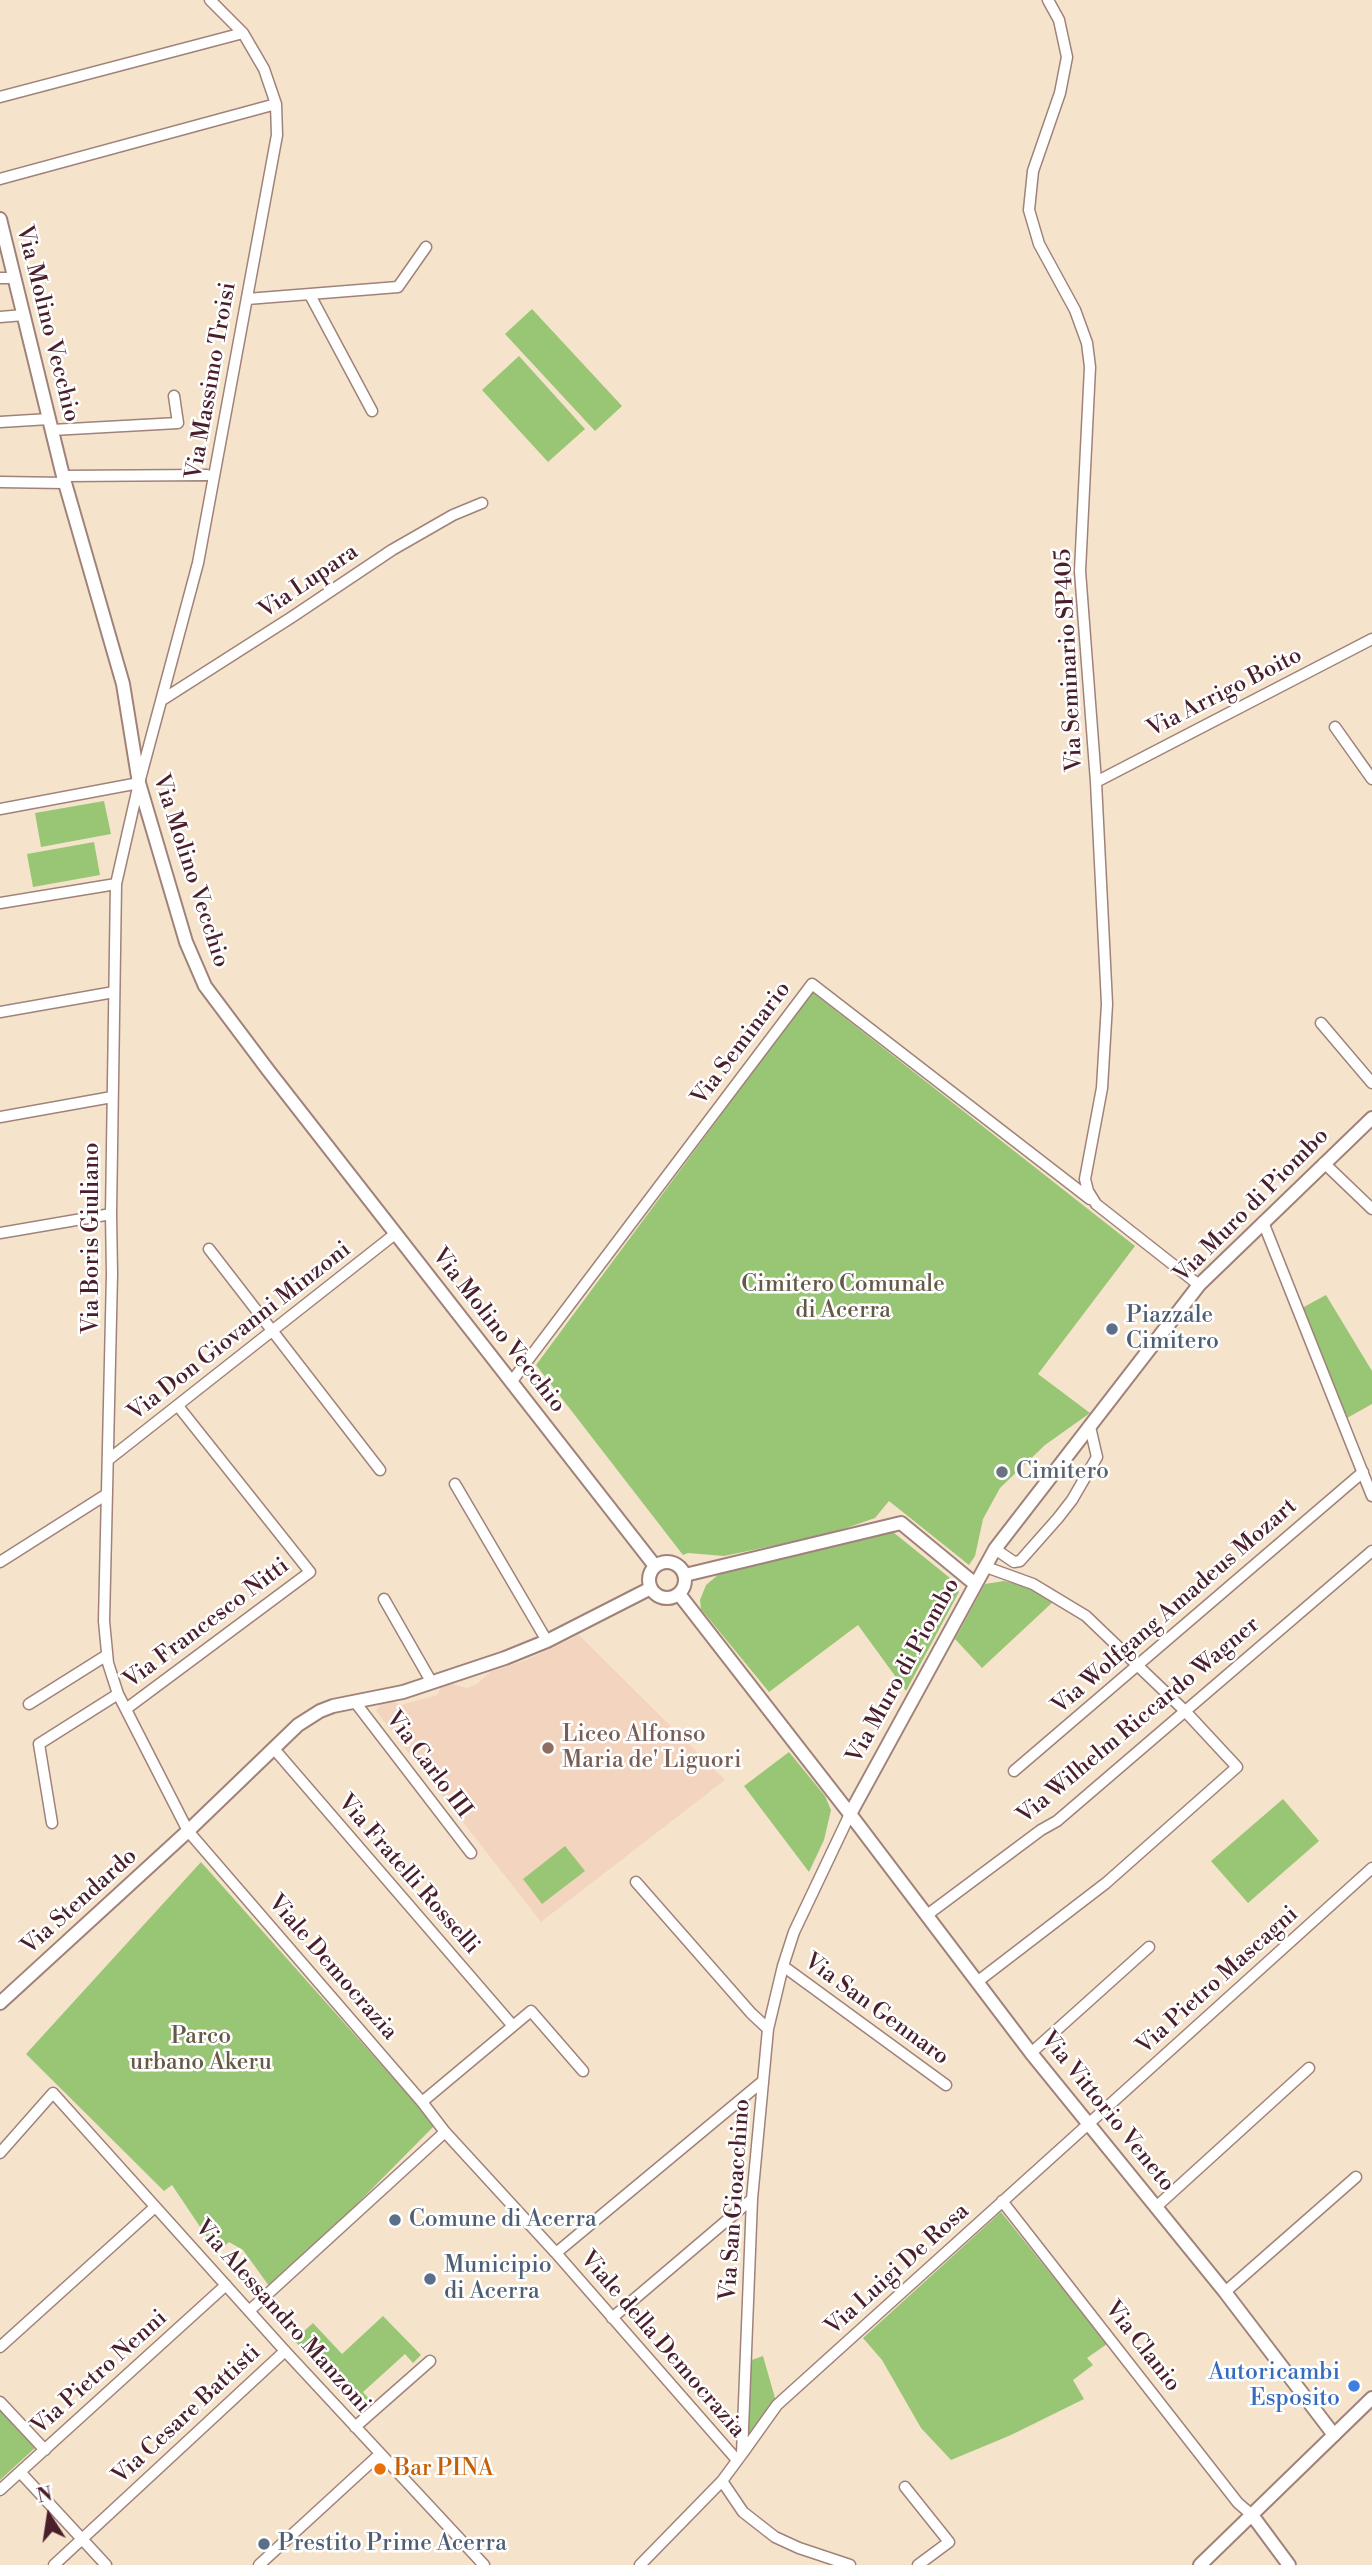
<!DOCTYPE html>
<style>
body{margin:0}
#map{position:relative;width:1372px;height:2565px;overflow:hidden;background:#f5e4cb;font-family:"Libre Bodoni",serif}
canvas{display:block}
.north{position:absolute;left:14px;top:2481px;width:70px;height:70px;-webkit-text-stroke:5px #fff;paint-order:stroke;rotate:348deg;font-size:19px;font-weight:700;line-height:28px;text-align:center;color:#4a1f2b}
.north::after{content:'';display:block;margin:auto;width:24px;height:32px;background:#4a1f2b;clip-path:polygon(50% 0,100% 100%,50% 72%,0 100%)}
</style>
<div id="map">
<canvas width="1372" height="2565"></canvas>
<div class="north">N</div>
</div>
<script>
const c = document.querySelector('canvas').getContext('2d');
c.lineJoin = 'round';
function fillPath(path, color) { c.fillStyle = color; c.fill(path, 'evenodd'); }
const shape = rows => new Path2D(rows.map(r => 'M' + r).join(''));
function strokePath(path, color, width, dash) { c.strokeStyle = color; c.lineWidth = width; c.lineCap = dash ? 'butt' : 'round'; c.setLineDash(dash || []); c.stroke(path); }
function label(font, color, halo, rows, align = 'center') {
  c.font = font + ' "Libre Bodoni",serif'; c.lineWidth = 5; c.setLineDash([]); c.textBaseline = 'middle'; c.strokeStyle = halo; c.fillStyle = color; for (const [text, x, y, turn = 0] of rows) {
    c.save(); c.translate(x, y); c.rotate((+turn || 0) * Math.PI / 180); c.textAlign = isNaN(turn) ? turn : align; if (halo) c.strokeText(text, 0, 0); c.fillText(text, 0, 0); c.restore();
  }
}
fillPath(shape([
 [579,1635,725,1780,541,1922,376,1711,381,1703,392,1701,401,1705,437,1695,441,1687,452,1684,467,1688,477,1684,490,1672,526,1660]
]), '#f3d4bf');
fillPath(shape([
 [532,309,622,406,595,431,505,334],
 [519,356,585,429,548,462,482,390],
 [104,801,111,834,41,847,35,813],
 [94,842,100,875,33,887,27,854],
 [812,992,1135,1246,1038,1374,1090,1413,1045,1445,1000,1488,983,1519,975,1556,969,1565,889,1501,875,1518,829,1534,724,1556,688,1553,683,1555,536,1365],
 [1326,1295,1372,1371,1372,1404,1347,1418,1302,1308],
 [893,1532,950,1578,956,1584,959,1592,906,1691,858,1625,769,1692,701,1609,700,1600,706,1585,719,1574],
 [1004,1581,1032,1588,1055,1600,982,1668,955,1639,985,1584],
 [789,1752,825,1796,831,1810,824,1840,809,1872,744,1786],
 [1283,1799,1319,1841,1248,1903,1211,1861],
 [565,1846,585,1871,542,1904,523,1879],
 [201,1862,435,2125,272,2290,243,2250,229,2242,217,2252,172,2185,164,2191,26,2054],
 [1001,2212,1107,2344,1087,2358,1093,2365,1073,2380,1084,2399,1011,2435,951,2460,921,2428,882,2360,863,2338],
 [383,2316,421,2355,413,2363,405,2354,363,2392,371,2401,359,2412,294,2340,313,2323,342,2354],
 [763,2356,777,2405,742,2454,746,2362],
 [0,2409,36,2447,0,2480]
]), '#98c675');
const minor = shape([
 [210,0,243,33,264,69,276,104,277,135,198,563,139,783,116,884,111,1214,112,1274,104,1621,108,1663,118,1694,188,1831,422,2102,445,2132,556,2253,737,2460],
 [1048,0,1059,20,1067,57,1060,93,1033,171,1029,210,1039,244,1075,310,1087,343,1090,367,1080,571,1096,782,1107,1004,1102,1088,1085,1179,1088,1191,1096,1204,1199,1285],
 [0,97,243,33],
 [0,179,276,104],
 [0,278,14,278],
 [310,295,372,411],
 [247,299,398,287,426,247],
 [0,317,24,315],
 [0,422,49,419],
 [52,430,178,423,174,396],
 [63,476,207,475],
 [0,482,65,483],
 [162,700,292,617,392,550,453,515,482,503],
 [1335,727,1372,779],
 [1096,782,1372,639],
 [0,809,139,783],
 [0,903,116,884],
 [0,1012,114,992],
 [1321,1023,1372,1083],
 [0,1117,112,1097],
 [1324,1163,1372,1209],
 [1263,1222,1372,1496],
 [0,1233,111,1214],
 [209,1249,380,1470],
 [512,1381,812,984,1090,1199],
 [108,1460,395,1234],
 [455,1484,547,1641],
 [995,1549,1014,1562,1020,1561,1058,1518,1072,1500,1097,1457,1090,1427],
 [0,1562,107,1494],
 [384,1599,432,1683],
 [355,1702,471,1853],
 [29,1704,107,1655],
 [126,1709,310,1572,178,1406],
 [275,1750,513,2026,531,2011,583,2071],
 [1014,1771,1363,1472],
 [52,1823,39,1744,118,1694],
 [636,1882,751,2013,768,2029],
 [927,1915,1041,1830,1057,1821,1372,1551],
 [783,1966,946,2085],
 [977,1982,1106,1883,1237,1767,1184,1710,1086,1616,1033,1584,986,1567],
 [1031,2053,1149,1947],
 [422,2102,513,2026],
 [0,2153,53,2093,285,2351,484,2565],
 [1002,2201,1238,2503,1252,2515],
 [1156,2207,1309,2068],
 [556,2253,763,2081],
 [1225,2292,1356,2177],
 [249,2311,445,2132],
 [612,2318,752,2199],
 [0,2347,155,2207],
 [0,2402,45,2450],
 [355,2427,430,2361],
 [742,2454,777,2405,1372,1868],
 [20,2472,106,2565],
 [722,2481,743,2512,775,2537,799,2548,850,2565],
 [905,2487,949,2542,918,2565],
 [0,2490,226,2285],
 [54,2565,285,2351],
 [259,2565,380,2454],
 [640,2565,722,2481,742,2454,752,2199,768,2029,783,1966,794,1932,850,1814]
]);
const tertiary = shape([
 [0,219,63,476,123,684,139,783,186,942,205,986,268,1070,655,1566],
 '649 1580a18 18 0 1 1 36 0a18 18 0 1 1-36 0Z',
 [685,1575,901,1523,975,1584],
 [679,1594,850,1814,1031,2053,1225,2292,1334,2435],
 [850,1814,995,1549,1199,1285,1372,1118],
 [0,2003,188,1831,298,1725,320,1711,333,1706,403,1692,505,1658,547,1641,651,1588]
]);
const secondary = shape([
 [1252,2515,1289,2565],
 [1200,2565,1372,2398]
]);
strokePath(minor, '#a0827b', 13);
strokePath(tertiary, '#a0827b', 16);
strokePath(secondary, '#a0827b', 16);
strokePath(minor, '#fff', 10);
strokePath(tertiary, '#fff', 12);
strokePath(secondary, '#fff', 12);
for (const [x, y, r, color] of [
 [1112,1329,7,"#5c6f8a"],
 [1002,1472,7,"#6b7280"],
 [548,1748,7,"#8d6e63"],
 [395,2220,7,"#5c6f8a"],
 [430,2279,7,"#5c6f8a"],
 [1354,2386,7,"#3f7fe0"],
 [380,2469,7,"#e8710a"],
 [264,2544,7,"#5c6f8a"]
]) { const dot = new Path2D(); dot.arc(x, y, r, 0, 2 * Math.PI); c.fillStyle = color; c.fill(dot); strokePath(dot, '#fff', 2.5); }
label('23px', '#4a1f2b', '#fff', [
 ["Via Molino Vecchio",47,324,76],
 ["Via Massimo Troisi",212,381,-80],
 ["Via Lupara",309,582,-34],
 ["Via Seminario SP405",1070,660,-93],
 ["Via Arrigo Boito",1225,693,-27],
 ["Via Molino Vecchio",190,871,72],
 ["Via Seminario",742,1044,-53],
 ["Via Muro di Piombo",1252,1206,-45],
 ["Via Boris Giuliano",92,1238,-90],
 ["Via Molino Vecchio",498,1331,52],
 ["Via Don Giovanni Minzoni",240,1332,-38],
 ["Via Wolfgang Amadeus Mozart",1175,1607,-41],
 ["Via Francesco Nitti",207,1624,-37],
 ["Via Muro di Piombo",904,1671,-61],
 ["Via Wilhelm Riccardo Wagner",1139,1721,-40],
 ["Via Carlo III",428,1765,53],
 ["Via Fratelli Rosselli",408,1875,49],
 ["Via Stendardo",80,1902,-42],
 ["Viale Democrazia",332,1968,49],
 ["Via Pietro Mascagni",1218,1981,-42],
 ["Via San Gennaro",876,2010,36],
 ["Via Vittorio Veneto",1107,2112,51],
 ["Via San Gioacchino",736,2200,-86],
 ["Via Luigi De Rosa",898,2270,-42],
 ["Via Alessandro Manzoni",282,2317,48],
 ["Viale della Democrazia",662,2345,49],
 ["Via Clanio",1142,2347,52],
 ["Via Pietro Nenni",100,2373,-42],
 ["Via Cesare Battisti",187,2415,-43]
]);
label('23px', '#655945', '#fff', [
 ["Cimitero Comunale",843,1285],
 ["di Acerra",843,1311],
 ["Parco",201,2037],
 ["urbano Akeru",201,2063]
]);
label('23px', '#4e5e75', '#fff', [
 ["Piazzale",1126,1316],
 ["Cimitero",1126,1342],
 ["Comune di Acerra",409,2220],
 ["Municipio",444,2266],
 ["di Acerra",444,2292],
 ["Prestito Prime Acerra",278,2544]
], 'left');
label('23px', '#5b616d', '#fff', [
 ["Cimitero",1016,1472]
], 'left');
label('23px', '#785e54', '#fff', [
 ["Liceo Alfonso",562,1735],
 ["Maria de' Liguori",562,1761]
], 'left');
label('23px', '#366cbe', '#fff', [
 ["Autoricambi",1340,2373],
 ["Esposito",1340,2399]
], 'right');
label('23px', '#c56008', '#fff', [
 ["Bar PINA",394,2469]
], 'left');
</script>
